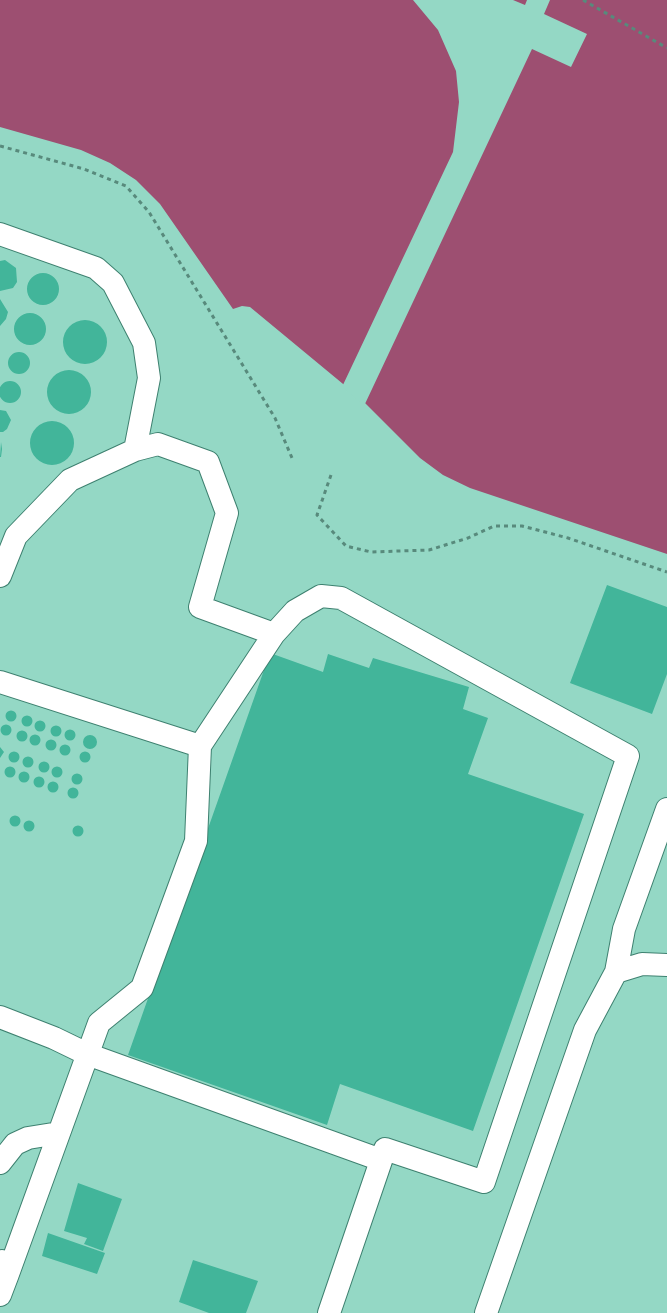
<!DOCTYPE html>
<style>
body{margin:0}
canvas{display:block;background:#94d8c5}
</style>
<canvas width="667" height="1313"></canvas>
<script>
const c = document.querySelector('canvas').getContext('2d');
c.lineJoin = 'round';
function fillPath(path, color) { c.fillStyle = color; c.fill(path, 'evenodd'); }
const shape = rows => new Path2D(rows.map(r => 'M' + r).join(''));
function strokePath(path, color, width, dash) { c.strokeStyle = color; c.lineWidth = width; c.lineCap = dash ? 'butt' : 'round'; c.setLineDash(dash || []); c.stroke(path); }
fillPath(shape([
 [0,0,667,0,667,554,470,488,443,475,420,458,360,398,250,307,242,306,233,309,160,204,136,180,110,163,81,150,0,127]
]), '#9d4f71');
fillPath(shape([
 [413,0,513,0,525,5,527,0,550,0,544,14,587,34,571,67,532,49,364,406,342,387,453,152,459,102,456,71,438,30]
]), '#94d8c5');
fillPath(shape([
 [5,260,16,268,17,282,13,288,0,291,0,261],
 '27 289a16 16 0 1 1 32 0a16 16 0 1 1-32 0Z',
 [0,299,8,312,6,319,0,326],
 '14 329a16 16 0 1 1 32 0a16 16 0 1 1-32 0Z',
 '63 342a22 22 0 1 1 44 0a22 22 0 1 1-44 0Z',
 '8 363a11 11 0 1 1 22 0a11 11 0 1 1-22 0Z',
 '47 392a22 22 0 1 1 44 0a22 22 0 1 1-44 0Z',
 '-1 392a11 11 0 1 1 22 0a11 11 0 1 1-22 0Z',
 [0,410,6,411,11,420,7,429,3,432,0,432],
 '30 443a22 22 0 1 1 44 0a22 22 0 1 1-44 0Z',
 [1,442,2,449,1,457,0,457],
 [607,585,667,607,667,674,652,714,570,683],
 [270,653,323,672,328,654,369,668,373,658,469,687,463,709,488,718,468,774,584,814,473,1131,340,1084,327,1125,128,1055],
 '5.5 716a5.5 5.5 0 1 1 11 0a5.5 5.5 0 1 1-11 0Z',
 '21.5 721a5.5 5.5 0 1 1 11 0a5.5 5.5 0 1 1-11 0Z',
 '34.5 726a5.5 5.5 0 1 1 11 0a5.5 5.5 0 1 1-11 0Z',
 '0.5 730a5.5 5.5 0 1 1 11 0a5.5 5.5 0 1 1-11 0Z',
 '50.5 731a5.5 5.5 0 1 1 11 0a5.5 5.5 0 1 1-11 0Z',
 '64.5 735a5.5 5.5 0 1 1 11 0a5.5 5.5 0 1 1-11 0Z',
 '16.5 736a5.5 5.5 0 1 1 11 0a5.5 5.5 0 1 1-11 0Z',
 '29.5 740a5.5 5.5 0 1 1 11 0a5.5 5.5 0 1 1-11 0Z',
 '83 742a7 7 0 1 1 14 0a7 7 0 1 1-14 0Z',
 '45.5 745a5.5 5.5 0 1 1 11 0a5.5 5.5 0 1 1-11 0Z',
 '59.5 750a5.5 5.5 0 1 1 11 0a5.5 5.5 0 1 1-11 0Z',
 [0,747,4,752,0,758],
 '79.5 757a5.5 5.5 0 1 1 11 0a5.5 5.5 0 1 1-11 0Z',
 '8.5 757a5.5 5.5 0 1 1 11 0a5.5 5.5 0 1 1-11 0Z',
 '22.5 762a5.5 5.5 0 1 1 11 0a5.5 5.5 0 1 1-11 0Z',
 '38.5 767a5.5 5.5 0 1 1 11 0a5.5 5.5 0 1 1-11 0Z',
 '51.5 772a5.5 5.5 0 1 1 11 0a5.5 5.5 0 1 1-11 0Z',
 '4.5 772a5.5 5.5 0 1 1 11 0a5.5 5.5 0 1 1-11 0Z',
 '18.5 777a5.5 5.5 0 1 1 11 0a5.5 5.5 0 1 1-11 0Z',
 '71.5 779a5.5 5.5 0 1 1 11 0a5.5 5.5 0 1 1-11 0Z',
 '33.5 782a5.5 5.5 0 1 1 11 0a5.5 5.5 0 1 1-11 0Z',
 '47.5 787a5.5 5.5 0 1 1 11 0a5.5 5.5 0 1 1-11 0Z',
 '67.5 793a5.5 5.5 0 1 1 11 0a5.5 5.5 0 1 1-11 0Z',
 '9.5 821a5.5 5.5 0 1 1 11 0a5.5 5.5 0 1 1-11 0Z',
 '23.5 826a5.5 5.5 0 1 1 11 0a5.5 5.5 0 1 1-11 0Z',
 '72.5 831a5.5 5.5 0 1 1 11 0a5.5 5.5 0 1 1-11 0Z',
 [78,1183,122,1199,103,1251,84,1244,87,1238,64,1231],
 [48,1233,105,1253,97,1274,42,1256],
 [193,1260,258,1281,246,1313,209,1313,179,1302]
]), '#42b59a');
const minor = shape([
 [0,234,96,268,113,283,144,343,149,378,135,450,70,480,16,536,0,576],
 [135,450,158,444,208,462,227,513,200,607,274,634],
 [0,682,200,746,274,634,295,611,321,596,341,598,628,756,484,1182,385,1149,329,1313],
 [616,972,624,929,667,809],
 [0,1017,54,1038,87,1054,381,1160],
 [0,1163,15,1144,28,1138,59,1133],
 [8,1274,99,1023,142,988,196,841,200,746],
 [0,1295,8,1274,2,1261],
 [486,1313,585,1030,616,972,642,964,667,965]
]);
strokePath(minor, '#3e8170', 24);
strokePath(shape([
 [583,0,667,48],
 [0,146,84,169,126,186,149,212,275,418,292,458],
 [331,475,317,515,346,546,371,552,429,550,468,538,494,526,522,526,568,538,667,572]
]), '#588a7c', 3, [4, 4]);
strokePath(minor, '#fff', 22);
</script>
